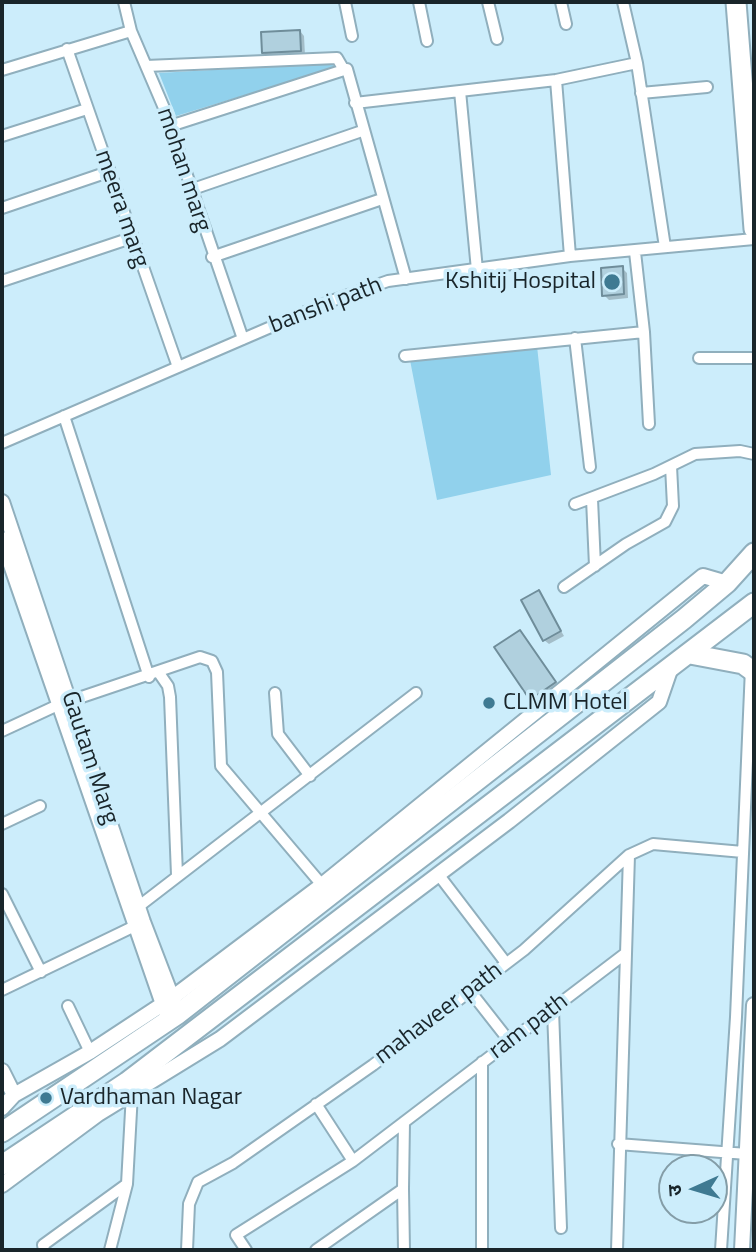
<!DOCTYPE html>
<meta charset="utf-8">
<style>
body{margin:0}
#map{position:relative;width:756px;height:1252px;overflow:hidden;background:#ccedfb;font-family:"Titillium Web","Noto Sans Devanagari",sans-serif}
canvas{display:block}
.frame{position:absolute;inset:0;border:4px solid #19252a;pointer-events:none}
.north{position:absolute;left:658px;top:1154px;width:70px;height:70px;box-sizing:border-box;background:#ccedfb;border:2px solid #849da7;border-radius:50%;rotate:266deg;font-size:19px;font-weight:700;line-height:28px;text-align:center;color:#19252a}
.north::after{content:'';display:block;margin:auto;width:24px;height:32px;background:#3f7a92;clip-path:polygon(50% 0,100% 100%,50% 72%,0 100%)}
</style>
<div id="map">
<canvas width="756" height="1252"></canvas>
<div class="frame"></div>
<div class="north">उ</div>
</div>
<script>
const c = document.querySelector('canvas').getContext('2d');
c.lineJoin = 'round';
function fillPath(path, color) { c.fillStyle = color; c.fill(path, 'evenodd'); }
const shape = rows => new Path2D(rows.map(r => 'M' + r).join(''));
function strokePath(path, color, width, dash) { c.strokeStyle = color; c.lineWidth = width; c.lineCap = dash ? 'butt' : 'round'; c.setLineDash(dash || []); c.stroke(path); }
function label(font, color, halo, rows, align = 'center') {
  c.font = font + ' "Titillium Web",sans-serif'; c.lineWidth = 7; c.setLineDash([]); c.textBaseline = 'middle'; c.strokeStyle = halo; c.fillStyle = color; for (const [text, x, y, turn = 0] of rows) {
    c.save(); c.translate(x, y); c.rotate((+turn || 0) * Math.PI / 180); c.textAlign = isNaN(turn) ? turn : align; if (halo) c.strokeText(text, 0, 0); c.fillText(text, 0, 0); c.restore();
  }
}
fillPath(shape([
 [333,63,334,68,176,116,159,73],
 [537,346,551,475,437,500,410,360]
]), '#91d1ec');
fillPath(shape([
 [300,31,304,36,305,55,268,57,264,52],
 [622,268,627,273,628,298,609,300,604,295],
 [538,592,564,636,549,644,544,640],
 [520,632,561,689,538,705,531,699]
]), '#0003');
const building = shape([
 [300,30,301,51,262,53,261,32,300,30],
 [623,266,624,294,602,296,601,268,623,266],
 [539,590,561,631,543,641,521,600,539,590],
 [520,630,556,682,530,700,494,647,520,630]
]);
fillPath(building, '#b0d0de');
strokePath(building, '#6f8d9a', 2);
const minor = shape([
 [124,2,131,31,164,108,243,339],
 [345,2,352,36],
 [419,2,427,41],
 [488,2,497,39],
 [561,2,566,24],
 [623,2,637,63,665,247],
 [67,49,178,367],
 [146,66,337,58,344,70],
 [2,70,131,31],
 [556,80,570,256],
 [460,91,477,270],
 [641,93,707,87],
 [355,103,556,80,637,63],
 [170,126,347,69,406,279],
 [2,136,87,109],
 [190,190,362,131],
 [2,208,108,172],
 [635,252,644,332,649,424],
 [212,257,382,199],
 [2,281,131,238],
 [575,338,590,467],
 [405,356,644,332],
 [699,358,754,358],
 [64,416,149,677],
 [2,443,331,301,388,281,570,256,754,239],
 [592,499,595,566],
 [575,504,654,474,695,454,740,451,754,454],
 [564,587,626,544,665,522,673,506,671,466],
 [159,673,168,686,170,697,177,875],
 [275,693,278,734,310,776],
 [2,731,58,705,200,657,212,661,217,672,221,766,322,885],
 [2,824,40,806],
 [438,874,506,963],
 [2,894,41,972],
 [134,910,416,693],
 [2,990,141,923],
 [470,991,510,1042],
 [68,1006,90,1052],
 [553,1010,561,1228],
 [316,1104,353,1161],
 [618,1144,747,1154],
 [403,1189,404,1250],
 [44,1250,43,1245,127,1184],
 [110,1250,127,1184,132,1093,130,1088],
 [187,1250,189,1204,198,1182,233,1163,373,1065,524,950,629,855,653,844,743,852],
 [246,1250,236,1235,353,1161,626,953],
 [316,1250,403,1189,404,1122],
 [482,1250,482,1062],
 [617,1250,629,855],
 [721,1250,736,1017,751,668]
]);
const tertiary = shape([
 [2,502,143,922,174,1003],
 [2,539,165,1010],
 [2,1071,14,1095],
 [2,1108,14,1095,90,1052,172,998,322,885,703,576,727,583],
 [2,1185,98,1114,220,1039,509,821,659,702,670,670],
 [742,1250,754,1005]
]);
const trunk = shape([
 [736,2,754,229],
 [690,654,743,664,754,672],
 [2,1132,178,1014,684,619,727,583,754,553],
 [2,1165,127,1082,754,603]
]);
strokePath(minor, '#90afbd', 14);
strokePath(tertiary, '#90afbd', 18);
strokePath(trunk, '#90afbd', 23);
strokePath(minor, '#fff', 10);
strokePath(tertiary, '#fff', 14);
strokePath(trunk, '#fff', 19);
for (const [x, y, r, color] of [
 [612,282,9,"#3f7a92"],
 [489,703,7,"#3f7a92"],
 [46,1098,7,"#3f7a92"]
]) { const dot = new Path2D(); dot.arc(x, y, r, 0, 2 * Math.PI); c.fillStyle = color; c.fill(dot); strokePath(dot, '#ccedfb', 2.5); }
label('24px', '#19252a', '#ccedfb', [
 ["mohan marg",183,170,72],
 ["meera marg",121,209,71],
 ["banshi path",326,306,-21],
 ["Gautam Marg",89,758,72],
 ["mahaveer path",439,1014,-37],
 ["ram path",529,1027,-37]
]);
label('24px', '#19252a', '#ccedfb', [
 ["Kshitij Hospital",596,282,"right"],
 ["CLMM Hotel",503,703],
 ["Vardhaman Nagar",60,1098]
], 'left');
</script>
